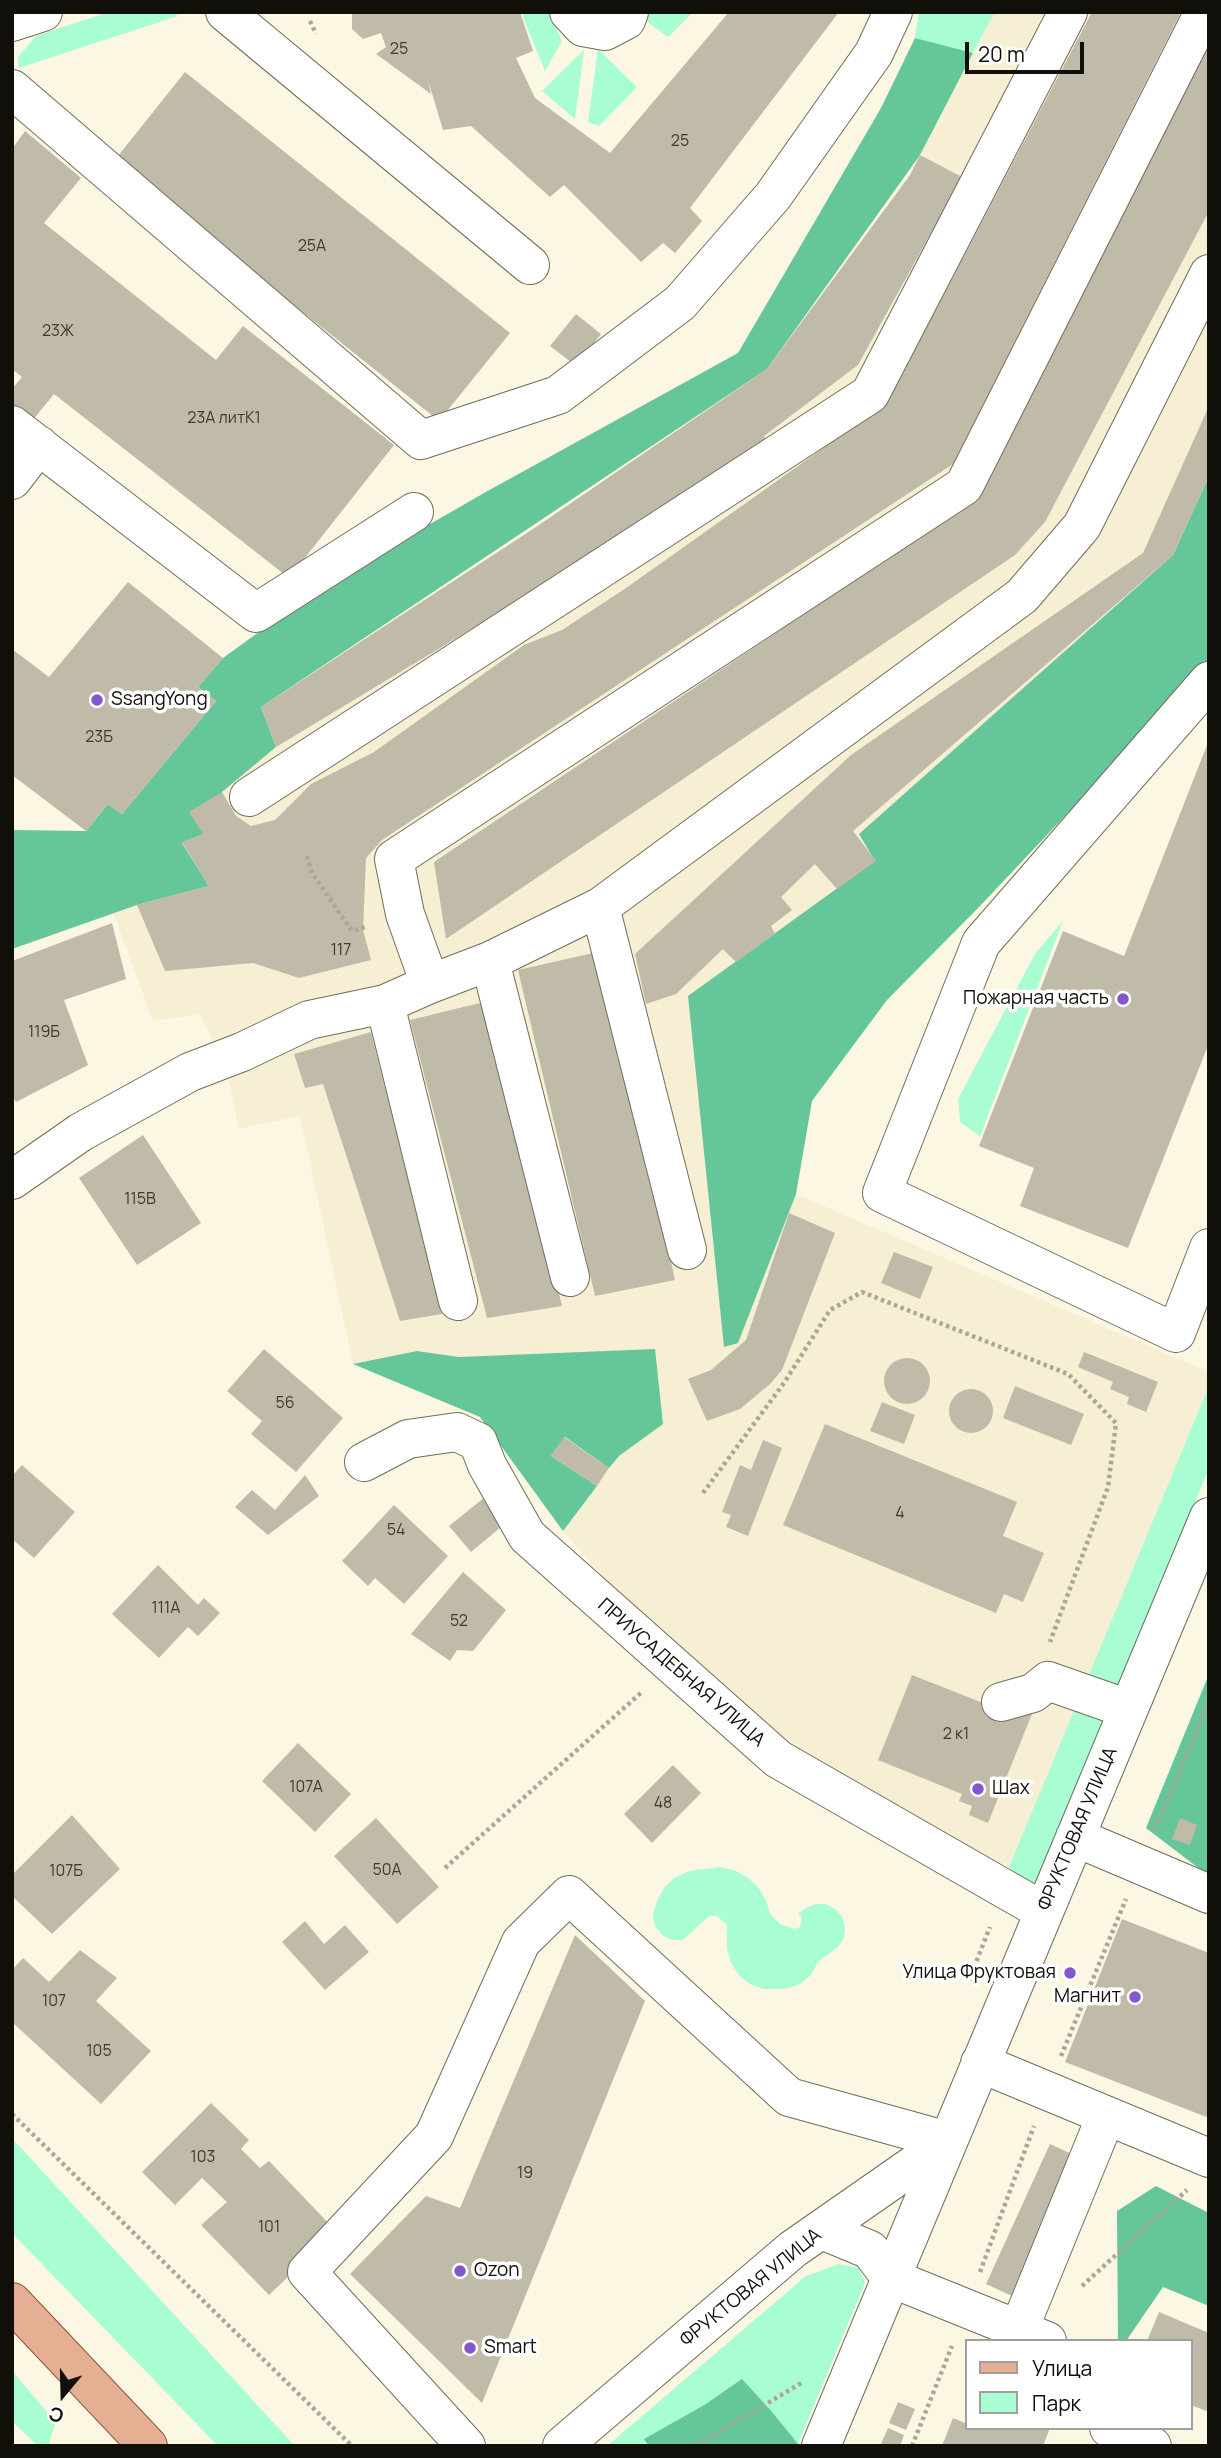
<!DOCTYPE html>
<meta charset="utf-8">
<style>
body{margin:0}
#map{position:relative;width:1221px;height:2458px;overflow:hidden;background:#fcf7e3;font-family:Manrope,sans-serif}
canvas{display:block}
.frame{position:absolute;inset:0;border:14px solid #110f09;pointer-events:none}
.legend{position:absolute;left:965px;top:2339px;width:228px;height:91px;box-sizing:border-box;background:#fff;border:2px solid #a09f9d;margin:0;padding:9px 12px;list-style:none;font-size:21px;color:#110f09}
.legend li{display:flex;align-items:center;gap:14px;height:35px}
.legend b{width:35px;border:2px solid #a09f9d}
.north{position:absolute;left:28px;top:2360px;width:70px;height:70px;-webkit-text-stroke:5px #fff;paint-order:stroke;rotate:199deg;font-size:19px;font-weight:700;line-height:28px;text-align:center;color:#110f09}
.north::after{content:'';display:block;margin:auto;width:24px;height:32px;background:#110f09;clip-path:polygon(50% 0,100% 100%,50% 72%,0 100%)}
.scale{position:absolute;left:965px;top:42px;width:119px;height:32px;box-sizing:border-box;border:4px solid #110f09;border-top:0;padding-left:9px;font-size:21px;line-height:24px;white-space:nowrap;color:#110f09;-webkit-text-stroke:5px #fff;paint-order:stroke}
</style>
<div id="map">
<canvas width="1221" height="2458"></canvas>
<div class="frame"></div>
<ul class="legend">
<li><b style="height:9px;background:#e5af93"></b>Улица</li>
<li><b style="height:19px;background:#a8fdd2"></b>Парк</li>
</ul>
<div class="north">С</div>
<div class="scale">20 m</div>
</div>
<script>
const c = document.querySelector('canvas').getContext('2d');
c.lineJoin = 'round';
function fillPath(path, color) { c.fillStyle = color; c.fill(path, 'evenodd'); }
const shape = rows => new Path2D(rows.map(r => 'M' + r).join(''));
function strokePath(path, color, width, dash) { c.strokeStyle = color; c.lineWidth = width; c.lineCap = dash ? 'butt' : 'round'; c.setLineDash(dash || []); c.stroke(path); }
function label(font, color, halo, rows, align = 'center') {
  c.font = font + ' Manrope,sans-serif'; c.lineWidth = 7; c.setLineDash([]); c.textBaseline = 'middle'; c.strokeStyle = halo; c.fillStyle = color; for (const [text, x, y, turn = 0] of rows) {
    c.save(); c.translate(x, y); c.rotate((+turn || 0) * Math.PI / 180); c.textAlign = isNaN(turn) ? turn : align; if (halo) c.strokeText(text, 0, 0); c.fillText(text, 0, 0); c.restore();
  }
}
fillPath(shape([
 [995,12,1209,12,1209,474,1173,555,859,835,876,861,738,1343,796,1194,1209,1372,1209,1386,1009,1867,831,1774,667,1649,563,1531,619,1456,663,1424,459,1357,417,1351,353,1364,300,1116,239,1129,226,1067,200,1014,153,1021,113,912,207,742,536,527,767,369,908,179]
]), '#f6efd3');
fillPath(shape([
 [109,12,172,12,178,16,19,68,18,57,36,36],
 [521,12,549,12,562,41,545,71],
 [648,12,693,12,668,37,643,19],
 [919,12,995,12,973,53,915,38],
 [598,49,637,87,599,126,588,122],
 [584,50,575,119,542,91],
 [1063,921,980,1136,960,1122,958,1099,1035,954],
 [1209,1386,1209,1468,1034,1895,1009,1867],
 [720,1867,734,1870,747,1877,758,1887,766,1900,770,1914,780,1924,795,1929,800,1927,802,1918,798,1914,806,1908,816,1904,826,1904,835,1909,842,1916,845,1927,844,1938,838,1947,818,1962,811,1975,800,1984,789,1988,777,1989,763,1989,750,1984,739,1975,731,1963,727,1949,727,1925,717,1916,709,1916,683,1940,672,1940,662,1935,655,1926,653,1914,657,1901,664,1888,674,1878,689,1871],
 [12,2139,21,2148,295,2446,218,2446,12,2233],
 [839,2264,859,2268,865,2283,797,2446,607,2446,806,2276],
 [12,2371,56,2422,48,2446,38,2446,12,2421]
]), '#a8fdd2');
fillPath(shape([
 [915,38,973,53,920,155,767,369,261,707,276,747,222,792,203,834,182,843,209,886,137,905,12,949,12,830,86,831,108,804,122,814,216,701,198,687,223,658,321,587,484,493,738,353,881,108],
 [1209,476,1209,663,980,906,887,1000,812,1101,796,1194,738,1343,724,1347,688,996,875,861,859,834,1173,555],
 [655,1349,663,1424,619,1456,609,1468,565,1437,551,1456,597,1486,563,1531,480,1417,353,1364,417,1351,459,1357],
 [1209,1674,1209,1869,1205,1873,1146,1828],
 [1156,2186,1209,2213,1209,2306,1163,2287,1126,2341,1118,2341,1117,2211],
 [742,2379,772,2412,798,2444,797,2446,649,2446,644,2439,706,2404]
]), '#65c699');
fillPath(shape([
 [352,12,520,12,533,51,516,58,535,98,610,153,729,12,839,12,690,208,702,221,675,253,663,243,641,262,564,185,550,197,471,126,443,130,428,80,431,94,376,54,386,47,381,33,363,39,352,29],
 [1092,12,1181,12,953,464,382,840,366,858,363,930,371,960,299,978,253,963,165,971,137,905,209,886,182,842,203,834,189,812,222,792,236,816,251,826,275,820,311,784,374,752,524,645,562,630,626,588,887,403],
 [1209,42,1209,211,1045,522,1015,555,446,939,434,862,979,497],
 [185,72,510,333,439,421,114,161],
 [25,131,81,178,44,223,216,360,243,326,394,445,289,578,54,394,28,426,12,413,12,389,22,377,12,369,12,149],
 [920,155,962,177,858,365,764,436,768,450,276,747,261,707,536,527,767,369,910,175],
 [576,314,601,334,576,366,550,346],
 [1209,406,1209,476,1173,555,853,831,876,861,837,889,815,864,781,897,792,910,771,926,775,934,736,962,723,949,676,994,646,1004,635,954,851,755,1143,553],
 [128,582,223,658,198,687,216,701,122,814,108,804,86,831,12,775,12,649,49,677],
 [1209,740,1209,1043,1128,1248,1020,1206,1034,1168,979,1146,1063,931,1124,956],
 [112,923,126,979,64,1000,88,1065,16,1102,12,1095,12,961],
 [602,951,675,1280,595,1296,518,970],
 [488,1001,562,1306,487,1318,410,1020],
 [371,1032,442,1314,400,1321,323,1084,305,1088,294,1054],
 [143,1135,201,1223,137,1265,79,1178],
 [789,1213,835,1233,782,1370,770,1384,740,1409,707,1421,688,1379,711,1370,746,1340],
 [894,1252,933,1267,920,1299,881,1283],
 [264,1349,343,1418,296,1472,251,1434,262,1421,227,1391],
 [1084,1352,1158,1382,1146,1412,1127,1404,1129,1397,1110,1389,1113,1382,1078,1367],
 '884 1381a23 23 0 1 1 46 0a23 23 0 1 1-46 0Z',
 [1015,1386,1084,1414,1071,1445,1003,1418],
 '949 1411a22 22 0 1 1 44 0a22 22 0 1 1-44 0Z',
 [882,1402,915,1415,904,1444,870,1431],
 [825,1424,1017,1502,1003,1536,1044,1553,1023,1602,1004,1594,996,1613,783,1525],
 [564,1437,609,1468,597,1486,551,1456],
 [763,1440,782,1448,748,1536,726,1527,731,1515,722,1512,740,1465,751,1470],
 [22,1465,75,1512,34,1558,12,1539,12,1476],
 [305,1475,319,1496,268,1535,235,1507,252,1490,275,1510],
 [485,1497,507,1522,471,1552,449,1526],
 [394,1505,448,1556,404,1604,375,1578,368,1586,342,1561],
 [158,1565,198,1605,204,1598,220,1613,198,1636,188,1627,159,1658,112,1614],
 [463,1572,506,1610,473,1651,457,1650,450,1661,411,1634],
 [912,1675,996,1708,1034,1709,988,1823,969,1815,972,1806,959,1801,962,1794,878,1760],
 [298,1743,351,1794,315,1832,262,1781],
 [673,1765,701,1793,652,1843,624,1814],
 [72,1815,120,1869,52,1934,12,1896,12,1875],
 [376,1818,439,1887,397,1924,334,1856],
 [1180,1818,1197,1825,1190,1845,1172,1839],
 [1122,1919,1209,1953,1209,2118,1065,2062],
 [305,1921,324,1944,345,1925,369,1952,325,1990,282,1942],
 [575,1935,645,2001,482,2403,350,2274,426,2196,460,2208],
 [80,1950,117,1978,96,2001,151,2051,101,2104,12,2022,12,1970,23,1958,49,1982],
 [211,2103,249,2140,241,2149,260,2168,269,2161,336,2231,269,2295,201,2225,227,2202,202,2178,175,2205,142,2172],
 [1050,2144,1076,2156,1012,2296,986,2284],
 [1159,2312,1209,2333,1209,2412,1191,2405,1191,2341,1147,2341],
 [898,2402,915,2409,906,2430,889,2423],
 [967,2417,967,2428,1050,2428,1043,2446,942,2446,953,2418,965,2423],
 [888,2428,904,2435,900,2446,880,2446]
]), '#c0bba8');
const minor = shape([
 [225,12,530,265],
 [569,12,583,27,605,31,626,20,629,12],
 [12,22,43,12],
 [12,89,421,440,558,395,680,303,773,196,874,53,893,12],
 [12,425,256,613,414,512],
 [12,480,39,445],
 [1209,681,981,943,882,1193,1176,1333,1209,1248],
 [249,797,870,394,1068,12],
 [600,907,687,1250],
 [490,961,570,1277],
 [430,984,490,961,600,907,1022,596,1082,526,1209,274],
 [385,1004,458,1301],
 [12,1180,81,1132,190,1072,242,1052,309,1020,385,1004,430,984,405,914,394,859,964,486,1204,12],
 [364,1462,408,1439,457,1432,478,1442,487,1465,527,1536,778,1759,1043,1911],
 [1001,1702,1033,1693,1048,1681,1128,1709],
 [1075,1837,1209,1894],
 [980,2063,1209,2158],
 [822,2230,870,2250,891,2278,1047,2341],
 [1019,2329,1106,2116],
 [1109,2428,1152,2446],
 [466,2446,307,2272,434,2136,521,1942,569,1895,789,2097,948,2141],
 [562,2446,793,2249,948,2141],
 [821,2446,1209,1517]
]);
const major = shape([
 [12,2302,148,2446]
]);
strokePath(minor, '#716d5b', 40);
strokePath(major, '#8f5434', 40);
strokePath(shape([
 [310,21,316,34],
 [307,856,312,873,352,931,368,926],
 [703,1493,784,1383,830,1310,862,1292,1068,1374,1116,1423,1108,1487,1050,1642],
 [1155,1830,1209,1702],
 [445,1868,643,1691],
 [971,1981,971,1975,990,1927],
 [1061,2056,1126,1899],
 [12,2114,352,2446],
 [980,2272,1034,2126],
 [1082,2286,1187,2190],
 [696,2446,803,2382],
 [912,2446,952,2346]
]), '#aba798', 4.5, [3.5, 3.5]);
strokePath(minor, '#fff', 38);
strokePath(major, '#e5af93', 38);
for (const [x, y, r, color] of [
 [97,700,7,"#8356cf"],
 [1123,999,7,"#8356cf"],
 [978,1789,7,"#8356cf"],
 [1070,1973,7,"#8356cf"],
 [1135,1997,7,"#8356cf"],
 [460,2271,7,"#8356cf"],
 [470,2348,7,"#8356cf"]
]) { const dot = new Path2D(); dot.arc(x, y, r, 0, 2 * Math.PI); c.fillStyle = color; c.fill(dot); strokePath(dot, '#fff', 2.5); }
label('16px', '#3d3a31', null, [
 ["25",399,50],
 ["25",680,142],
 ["25А",312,247],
 ["23Ж",58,332],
 ["23А литК1",224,419],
 ["23Б",99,738],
 ["117",341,951],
 ["119Б",44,1033],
 ["115В",140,1200],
 ["56",285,1404],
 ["4",900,1514],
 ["54",396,1531],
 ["111А",166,1609],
 ["52",459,1622],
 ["2 к1",956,1735],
 ["107А",306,1788],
 ["48",663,1804],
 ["50А",387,1871],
 ["107Б",66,1872],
 ["107",54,2002],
 ["105",99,2052],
 ["103",203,2158],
 ["19",525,2174],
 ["101",269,2228]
]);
label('19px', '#110f09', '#fff', [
 ["SsangYong",111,700],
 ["Пожарная часть",1109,999,"right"],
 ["Шах",992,1789],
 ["Улица Фруктовая",1056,1973,"right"],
 ["Магнит",1121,1997,"right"],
 ["Ozon",474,2271],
 ["Smart",484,2348]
], 'left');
label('19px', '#110f09', '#fff', [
 ["ПРИУСАДЕБНАЯ УЛИЦА",681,1673,41],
 ["ФРУКТОВАЯ УЛИЦА",1078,1829,-67],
 ["ФРУКТОВАЯ УЛИЦА",751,2288,-39]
]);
</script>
